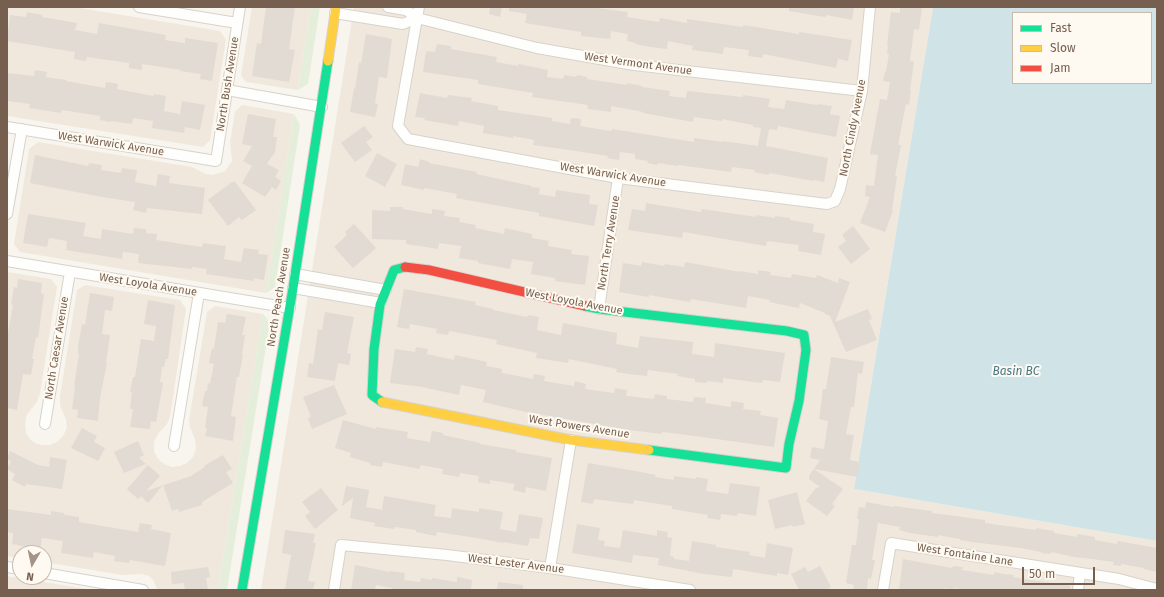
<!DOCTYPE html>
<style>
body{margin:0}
#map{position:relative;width:1164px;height:597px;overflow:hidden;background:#f8f5ee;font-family:"Fira Sans",sans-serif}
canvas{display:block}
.frame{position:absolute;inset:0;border:8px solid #765f4e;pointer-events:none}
.legend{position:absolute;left:1012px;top:12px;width:140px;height:72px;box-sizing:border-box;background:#fefaf1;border:1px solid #c8bcb0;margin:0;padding:5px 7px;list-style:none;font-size:12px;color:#765f4e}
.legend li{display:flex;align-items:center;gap:8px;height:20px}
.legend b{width:20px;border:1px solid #c8bcb0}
.north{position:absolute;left:12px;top:545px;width:40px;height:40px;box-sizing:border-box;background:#fefaf1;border:1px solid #c8bcb0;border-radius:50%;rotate:189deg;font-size:11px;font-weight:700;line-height:16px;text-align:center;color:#765f4e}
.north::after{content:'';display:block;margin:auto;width:14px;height:18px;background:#a49486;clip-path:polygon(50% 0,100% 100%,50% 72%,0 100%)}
.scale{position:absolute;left:1022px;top:567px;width:73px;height:18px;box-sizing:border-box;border:2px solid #765f4e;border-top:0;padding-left:5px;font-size:12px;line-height:14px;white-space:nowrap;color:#765f4e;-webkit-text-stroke:3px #fefaf1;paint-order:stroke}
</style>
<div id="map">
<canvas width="1164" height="597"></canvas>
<div class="frame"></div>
<ul class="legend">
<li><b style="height:5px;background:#16e098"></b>Fast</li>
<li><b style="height:5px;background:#ffcf43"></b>Slow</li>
<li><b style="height:5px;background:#f24e42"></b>Jam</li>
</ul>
<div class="north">N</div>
<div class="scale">50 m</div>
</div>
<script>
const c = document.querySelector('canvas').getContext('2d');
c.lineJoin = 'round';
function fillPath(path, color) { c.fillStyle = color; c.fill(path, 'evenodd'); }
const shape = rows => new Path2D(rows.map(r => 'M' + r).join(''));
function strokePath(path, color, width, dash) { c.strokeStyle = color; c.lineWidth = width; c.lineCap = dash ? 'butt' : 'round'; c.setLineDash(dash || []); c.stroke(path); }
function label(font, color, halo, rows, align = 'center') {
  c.font = font + ' "Fira Sans",sans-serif'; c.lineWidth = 4; c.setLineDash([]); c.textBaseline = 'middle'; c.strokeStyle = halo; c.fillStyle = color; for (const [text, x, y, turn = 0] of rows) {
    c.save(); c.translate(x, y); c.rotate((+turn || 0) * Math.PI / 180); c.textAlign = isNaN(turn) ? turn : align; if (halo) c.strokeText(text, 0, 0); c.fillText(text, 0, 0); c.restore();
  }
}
fillPath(shape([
 [7,7,74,7,220,31,226,40,210,140,203,147,7,116],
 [252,7,311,7,298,90,246,82,241,75],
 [354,7,933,7,854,489,1157,541,1157,590,261,590],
 [242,105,294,114,266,293,20,252,14,244,29,149,38,142,192,167,206,174,213,175,225,171,232,161,230,142,235,112],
 [7,272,51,279,57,287,40,393,37,402,27,414,25,424,26,433,30,439,35,443,42,445,50,445,57,442,63,436,67,428,66,420,60,405,60,396,77,290,85,285,180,300,186,309,170,417,167,424,158,434,154,442,154,451,158,459,164,464,172,467,180,466,187,463,193,457,196,449,195,440,190,427,189,420,207,312,215,306,263,314,218,590,157,590,154,581,149,576,142,574,122,575,44,562,44,553,20,553,20,558,7,556],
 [7,576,93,590,7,590]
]), '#f0e8dc');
fillPath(shape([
 [311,7,320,7,308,84,298,90],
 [294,114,300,125,275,287,266,293],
 [263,314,270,322,227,590,218,590]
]), '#e4eeda');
fillPath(shape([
 [933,7,1157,7,1157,541,854,489],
 [1013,13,1151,13,1151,83,1013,83]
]), '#d0e4e8');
fillPath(shape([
 [266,7,295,7,289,49,295,50,289,82,252,76,257,43,261,44],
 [490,7,502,7,500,17,489,14],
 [509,7,589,7,628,12,627,17,659,22,660,18,687,23,687,19,743,27,743,25,799,34,799,32,852,40,848,61,838,59,836,68,763,54,762,58,748,56,749,50,724,47,723,54,692,50,693,46,668,41,667,49,650,47,635,44,636,43,627,41,628,34,611,31,610,39,581,36,581,32,525,23,527,14,509,11],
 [789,7,854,7,852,20,826,15,825,17,789,11],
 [900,7,922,7,919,30,914,29,910,61,914,62,910,90,911,90,909,105,906,104,898,145,901,145,895,176,897,176,892,210,893,210,885,232,860,223,870,197,865,196,866,185,874,186,878,155,870,154,880,99,887,100,890,82,883,81,885,71,886,72,889,54,887,54,888,45,887,45,891,12,900,13],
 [27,12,42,15,42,17,77,23,75,30,97,34,99,23,166,35,165,40,185,43,185,38,218,43,212,81,200,79,201,74,180,71,181,70,142,64,142,70,129,68,129,63,87,57,86,61,74,59,75,52,7,41,10,15,26,17],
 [366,34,392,39,387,78,379,77,375,103,378,104,375,117,350,112,354,88,355,89,359,62,361,63],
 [437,44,451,46,451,49,497,57,496,62,518,66,519,64,548,70,547,77,563,79,564,75,576,77,577,75,587,77,587,79,627,85,627,83,642,86,642,87,670,91,669,96,686,98,687,91,743,97,743,95,770,99,768,107,784,109,786,100,817,105,818,104,832,106,830,114,840,116,836,137,778,126,777,130,769,129,766,146,828,158,824,182,814,180,814,181,769,173,769,175,754,172,755,170,732,167,731,172,678,165,678,166,658,163,657,165,647,163,648,161,635,159,635,154,620,152,619,160,607,158,608,156,576,151,533,145,534,140,513,136,513,138,483,133,484,126,459,121,458,126,424,120,425,118,415,117,420,93,447,98,448,95,472,98,471,101,498,106,498,110,552,118,552,121,570,124,571,118,581,119,580,126,611,131,612,129,694,142,694,138,723,142,723,141,758,146,761,128,753,127,753,125,722,119,722,121,694,117,693,122,643,113,643,112,611,106,611,112,587,109,588,105,532,97,533,93,478,84,478,80,423,72,426,51,435,52],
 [35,70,47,72,46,77,66,80,66,81,105,88,106,82,118,84,117,89,153,96,154,94,166,96,164,111,180,114,182,101,205,105,200,130,185,127,184,133,152,128,153,121,133,118,132,124,111,121,111,122,100,120,100,116,62,110,61,113,29,108,30,104,7,101,7,73,34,76],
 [248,114,276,119,273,137,277,137,275,152,267,164,279,170,275,177,281,181,276,190,272,187,265,197,242,183,252,166,243,161,252,146,242,144],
 [364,126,373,137,366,142,372,150,355,162,341,143],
 [377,153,397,164,385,187,365,176],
 [35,155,88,166,89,163,102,165,101,170,121,173,122,168,137,170,135,182,156,186,158,174,170,176,169,183,205,188,202,214,147,208,146,213,133,210,135,202,102,197,30,183],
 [420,159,430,162,429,163,477,172,476,174,532,186,531,187,540,188,539,194,555,197,556,190,590,195,589,204,598,205,594,226,539,216,539,213,456,198,457,194,424,188,424,190,401,185,405,164,418,167],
 [232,182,235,182,256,210,242,220,239,217,228,226,208,200],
 [646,203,701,212,702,209,756,217,756,215,775,218,775,216,790,218,790,220,814,224,813,232,825,234,821,255,798,251,799,245,767,241,766,246,683,232,682,238,628,230,632,209,645,211],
 [390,207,403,207,403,209,432,214,432,209,445,211,444,216,460,218,459,222,476,225,475,228,504,234,505,228,532,234,532,238,549,241,548,246,572,250,571,254,589,256,585,285,555,281,555,278,531,274,533,262,512,259,510,269,478,263,478,261,459,258,461,246,439,243,438,249,406,244,406,240,372,239,372,210,390,211],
 [28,214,86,223,83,236,101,239,102,229,133,234,134,228,146,229,146,233,157,234,156,240,202,247,203,243,226,246,224,259,241,262,244,248,259,250,258,254,268,255,264,280,254,278,254,281,206,274,207,269,192,267,192,269,138,263,139,254,123,252,122,259,66,250,67,241,49,238,47,247,23,243],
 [354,224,376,248,353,268,334,247,347,235,345,232],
 [853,226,870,249,851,264,838,247,846,241,842,235],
 [642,262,664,266,665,264,684,267,685,262,740,272,740,271,758,274,758,270,771,272,770,275,791,278,792,274,816,278,817,275,838,283,839,278,850,282,835,322,868,309,872,319,869,320,877,340,846,352,830,316,825,314,825,313,800,303,799,308,769,302,770,300,748,296,746,308,691,299,690,302,649,295,649,297,619,292,623,263,641,266],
 [18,279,42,283,41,293,44,294,38,338,36,337,32,359,34,359,31,375,23,374,17,410,7,408,7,351,8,342,7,342,7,339,13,305,11,304,14,287,17,288],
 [404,289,476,302,475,305,493,309,493,310,527,317,528,315,539,317,537,330,561,335,563,323,617,333,616,344,638,348,640,336,693,342,692,354,714,357,715,343,785,353,780,382,763,380,762,383,723,378,723,383,707,381,707,383,695,382,695,379,677,376,678,374,648,370,647,376,629,374,616,372,617,369,569,359,568,363,536,358,537,353,496,344,497,340,449,331,448,335,436,333,437,329,410,324,409,329,397,327],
 [90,293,114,297,112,311,105,310,102,334,110,335,106,363,107,363,100,398,98,421,77,418,78,410,72,409,75,387,74,387,79,354,78,354,78,347,82,324,85,325],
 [148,300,175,305,168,359,166,359,164,367,162,367,160,382,163,383,156,422,151,421,150,429,130,427,133,409,130,409,132,392,130,392,133,377,135,377,141,339,154,341,156,326,144,324],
 [325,312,354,317,347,353,351,354,349,365,338,363,335,381,307,377,309,363,313,364,318,329,322,330],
 [227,314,246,317,242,335,245,335,242,354,243,354,239,377,237,377,231,416,236,417,233,441,205,436,207,428,205,428,208,407,202,406,205,391,207,391,208,383,210,384,214,364,209,363,212,348,214,349,218,322,225,323],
 [416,347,428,349,427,354,454,360,455,355,487,362,486,366,502,369,502,373,533,379,534,374,545,376,544,381,574,386,575,381,586,384,585,389,614,393,615,388,627,390,626,396,654,399,655,394,667,396,667,399,693,402,694,397,706,398,705,403,731,407,731,401,744,403,743,409,761,411,760,415,778,418,774,447,680,434,662,432,662,434,629,430,526,412,483,402,486,390,461,385,459,395,422,387,390,383,395,349,415,352],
 [831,357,864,362,862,374,858,373,854,407,851,407,846,434,854,435,850,460,860,462,857,477,814,469,843,489,832,504,835,506,827,516,806,501,816,488,820,487,809,479,809,476,820,460,810,458,812,447,824,449,828,421,819,419,823,389,826,389],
 [334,385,347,414,312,429,308,418,311,417,303,397],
 [343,420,376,429,376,427,408,432,407,438,430,442,432,431,443,433,443,435,480,443,480,444,516,450,516,452,552,458,546,491,526,487,525,493,513,490,515,484,490,480,490,484,478,482,479,476,460,473,459,477,442,474,443,469,420,465,420,469,383,462,382,467,370,465,370,463,350,457,351,453,335,448],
 [82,428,97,436,94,442,105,448,98,461,71,448],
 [138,441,144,455,139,458,146,464,124,473,114,452],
 [10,451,38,465,49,467,50,457,67,460,62,489,26,484,25,487,12,480,15,474,7,469,11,461,7,459],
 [223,455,232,469,226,472,233,483,202,502,202,505,179,512,178,509,172,511,163,485,148,503,141,496,138,499,127,489,148,465,160,476,146,491,191,476,205,467,204,466],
 [588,463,641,472,656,475,655,477,674,480,674,476,696,479,696,477,708,479,706,491,728,494,730,483,760,487,756,516,738,513,737,516,721,514,720,520,707,518,708,515,672,509,672,506,634,500,633,504,594,499,593,504,581,502],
 [346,486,369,490,366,507,382,510,384,496,436,505,434,516,451,518,452,508,479,512,479,508,503,512,500,529,516,532,519,514,543,518,539,539,530,538,528,546,503,542,503,543,483,539,437,532,436,536,416,532,416,530,395,527,394,529,374,526,375,523,350,518,353,498,342,506],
 [321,488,338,510,315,529,305,516,310,512,302,502],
 [797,492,805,524,793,527,792,525,775,529,768,500],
 [866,502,893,507,894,506,932,511,932,513,955,516,985,520,985,523,1036,530,1036,528,1054,531,1054,533,1077,537,1077,534,1095,537,1095,540,1117,544,1118,541,1157,548,1157,572,1143,569,1144,568,1121,564,1121,566,1113,565,1114,562,1092,559,1074,557,1051,552,1051,554,1041,553,1041,552,1021,548,972,542,960,540,960,539,938,535,938,537,910,533,899,530,900,527,878,523,872,560,875,560,871,579,868,578,867,590,853,590,854,585,846,583,852,545,856,545,859,519,857,519,859,507,865,508],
 [7,509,51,515,51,511,64,513,64,515,79,517,79,522,138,532,140,523,152,525,151,529,171,533,165,566,130,560,129,563,114,561,115,556,94,552,93,558,61,553,63,541,42,538,40,550,12,544,13,533,7,532],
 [577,524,600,528,598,540,605,541,604,546,620,548,623,530,657,536,657,530,668,532,667,537,672,538,670,556,674,557,674,559,689,561,692,541,716,545,716,547,750,552,749,555,765,558,767,543,793,548,788,575,777,573,777,576,733,569,732,577,704,574,658,565,659,558,633,555,632,563,572,553],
 [285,530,315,534,313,543,316,543,308,581,315,582,313,590,285,590,291,555,282,553],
 [903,559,952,568,953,566,963,567,962,570,994,575,994,572,1003,574,1014,575,1013,577,1024,579,1067,585,1070,586,1070,590,972,590,953,588,953,590,945,588,945,590,899,590],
 [355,565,390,572,390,571,405,573,404,580,420,582,421,578,432,580,432,578,457,582,457,577,472,580,471,590,392,590,392,588,376,585,375,590,351,590],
 [820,566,831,587,826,590,799,590,791,574,805,567,808,572],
 [208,567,210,577,206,578,208,590,185,590,184,583,172,584,171,572],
 [498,582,523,585,523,590,497,590]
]), '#e2dbd3');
const street = shape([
 [139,7,237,23],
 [388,7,406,10,417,18,537,48,634,65,862,91],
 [419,7,398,126,408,139,618,178,827,204,835,201,840,189,862,91,870,7],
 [335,13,403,24,417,18],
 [227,90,322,107],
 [7,127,216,161,240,7],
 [7,214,22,129],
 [7,261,290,308],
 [295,274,386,290],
 [293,288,381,303],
 [599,309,618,178],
 [45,424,70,272],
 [174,446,199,293],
 [7,567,20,569],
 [550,568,571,440],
 [44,573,143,590],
 [334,590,341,545,447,555,550,568,690,590],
 [883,590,891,543,1119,579,1157,589],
 [1078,590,1080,573]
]);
const fast = shape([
 [585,306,599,309,787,331,804,335,806,350,799,401,789,444,786,468,649,450],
 [382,402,372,395,374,349,380,305,394,270,405,267],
 [242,590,293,288,328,61]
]);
const slow = shape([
 [328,61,336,7],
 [382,402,571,440,649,450]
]);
const jam = shape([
 [405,267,429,270,585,306]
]);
strokePath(street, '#d7d2cc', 12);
strokePath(fast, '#d8d2cc', 11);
strokePath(slow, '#d8d2cc', 11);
strokePath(jam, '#d8d2cc', 11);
strokePath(street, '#fefefc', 10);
strokePath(fast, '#16e098', 9);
strokePath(slow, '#ffcf43', 9);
strokePath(jam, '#f24e42', 9);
label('11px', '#765f4e', '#fefaf1', [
 ["West Vermont Avenue",638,64,8],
 ["North Bush Avenue",228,84,-81],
 ["North Cindy Avenue",853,128,-79],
 ["West Warwick Avenue",111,144,9],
 ["West Warwick Avenue",613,175,9],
 ["North Terry Avenue",609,243,-81],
 ["West Loyola Avenue",148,285,9],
 ["North Peach Avenue",279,297,-81],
 ["West Loyola Avenue",574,302,11],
 ["North Caesar Avenue",57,348,-81],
 ["West Powers Avenue",579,427,9],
 ["West Fontaine Lane",965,555,9],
 ["West Lester Avenue",516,564,7]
]);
label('italic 12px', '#487887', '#fefaf1', [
 ["Basin BC",1016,372]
]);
</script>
